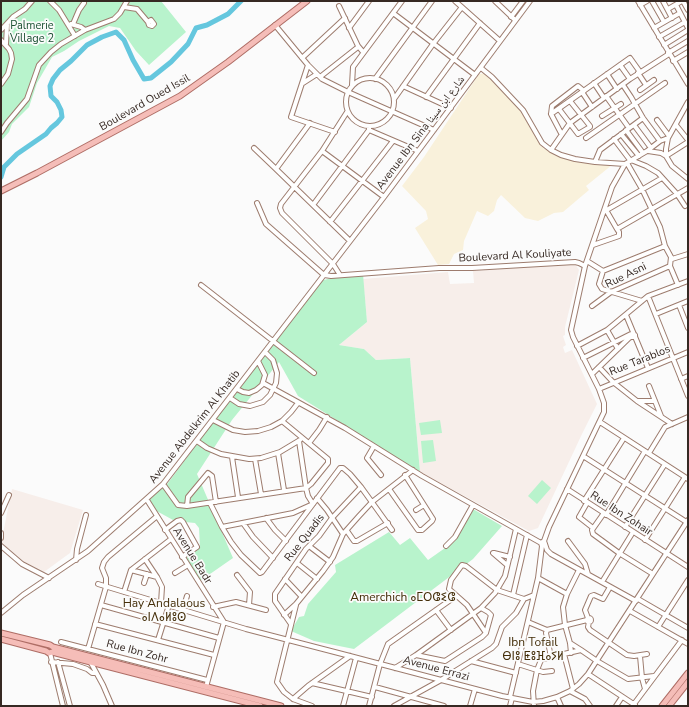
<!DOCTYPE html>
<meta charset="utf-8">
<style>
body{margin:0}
#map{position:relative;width:689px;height:707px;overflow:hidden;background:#fbfbfb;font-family:"Nunito Sans",sans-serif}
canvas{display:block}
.frame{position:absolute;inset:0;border:2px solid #362923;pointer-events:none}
</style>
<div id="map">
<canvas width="689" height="707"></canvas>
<div class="frame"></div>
</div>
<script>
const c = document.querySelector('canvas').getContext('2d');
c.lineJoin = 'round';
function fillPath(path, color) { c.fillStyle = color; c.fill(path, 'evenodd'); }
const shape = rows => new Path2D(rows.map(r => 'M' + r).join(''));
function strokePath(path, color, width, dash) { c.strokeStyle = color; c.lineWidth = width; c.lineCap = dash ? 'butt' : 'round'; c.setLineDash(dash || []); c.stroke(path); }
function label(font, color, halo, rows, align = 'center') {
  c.font = font + ' "Nunito Sans","Noto Naskh Arabic","Noto Sans Tifinagh",sans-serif'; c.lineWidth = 3.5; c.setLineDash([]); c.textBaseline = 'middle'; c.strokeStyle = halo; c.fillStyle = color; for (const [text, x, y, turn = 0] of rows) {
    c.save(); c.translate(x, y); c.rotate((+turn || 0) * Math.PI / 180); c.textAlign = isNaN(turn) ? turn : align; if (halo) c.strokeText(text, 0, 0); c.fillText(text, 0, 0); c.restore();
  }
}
fillPath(shape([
 [575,264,579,270,565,327,565,335,563,336,566,345,563,347,565,353,572,350,597,404,582,434,538,528,529,531,420,472,410,358,376,360,364,349,339,345,367,322,363,279,448,272,450,284,474,283,473,271],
 [12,489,83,510,70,553,44,572,25,562,1,543]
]), '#f7eeea');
fillPath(shape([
 [486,73,525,116,541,146,550,152,577,162,612,165,586,186,589,190,563,212,554,213,538,221,525,218,501,195,497,200,494,211,488,216,477,211,464,241,463,250,454,254,449,264,438,265,415,228,428,219,426,211,402,186,424,157,479,74]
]), '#f9f1db');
fillPath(shape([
 [1,1,161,1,186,32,149,65,136,51,120,28,109,26,79,41,64,51,52,57,37,83,29,107,12,124,9,132,1,141],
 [363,274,367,322,339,345,364,349,376,360,410,358,420,472,298,396,279,362,232,420,197,474,233,558,200,581,184,557,200,547,199,528,195,523,185,522,182,517,173,520,153,509,150,503,150,498,168,483,273,341,320,281,343,275],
 [440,420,442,433,421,435,419,423],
 [433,440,436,461,423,463,421,441],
 [542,480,551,488,537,504,528,496],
 [473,509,502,526,473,559,354,649,314,641,291,631,299,617,304,616,308,604,336,572,335,565,389,532,400,545,410,538,428,560,455,541]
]), '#b8f3cc');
strokePath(shape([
 [1,177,4,167,17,154,46,134,51,128,57,123,62,117,61,110,57,102,51,96,50,86,53,79,60,70,71,61,87,45,102,37,116,32,124,40,133,60,144,79,151,78,171,62,188,44,196,28,207,25,228,14,241,1]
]), '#65c7de', 5);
const minor = shape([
 [50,1,59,10,75,36],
 [455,1,500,41],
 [495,1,515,20],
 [638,1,688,84],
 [652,1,664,22],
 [663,1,672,18],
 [683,1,688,10],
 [640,5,647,1],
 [676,5,688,28],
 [339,6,358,46,363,52],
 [124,7,137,9,148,22,149,25,152,26,154,24,151,20,148,22],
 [668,9,682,1],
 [393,13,475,75],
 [511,17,523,1],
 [71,24,81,27,85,30],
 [73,24,79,10,84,3],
 [275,25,308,65,322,79,348,92,434,130],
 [349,28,369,1],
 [654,28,680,13],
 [1,30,13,17,25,9,32,1],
 [659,37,685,22],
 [1,40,9,49,11,53,12,59,8,74,1,84],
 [6,44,7,25],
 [664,45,688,30],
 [668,53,688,41],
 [302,58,345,18],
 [673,61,688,52],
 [308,65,291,117,335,132],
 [620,65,630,79],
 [481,68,492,77,523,110,542,143,551,150,561,155,575,159,595,162,625,164,647,151,660,141,668,138],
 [638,73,646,85],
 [607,74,617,89],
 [320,77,358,47],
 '346 102a24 24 0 1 1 48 0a24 24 0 1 1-48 0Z',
 [375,79,432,1],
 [303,83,317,74],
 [594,83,604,98],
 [352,85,353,67,402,1],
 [623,85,631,97,643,118,660,141],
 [403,86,451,108],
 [640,90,654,80],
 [582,92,592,107],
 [606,96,629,128],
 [426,97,480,23],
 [394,99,433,44,462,7],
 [688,102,668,138,666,149,666,156,672,166,688,179],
 [559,109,578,134,590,127,590,126,570,101],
 [551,114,630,58,640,72],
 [602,116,621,104],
 [657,120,669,136],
 [310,123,276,169,350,241],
 [634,125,651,148],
 [676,125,688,140],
 [369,130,418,151],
 [626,130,643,153],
 [1,132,7,123,27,99,39,65,51,52,61,44,85,30,114,19,120,13,127,1],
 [561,133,551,114,552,106,578,86,584,91],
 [621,134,639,156],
 [586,138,665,83],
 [614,139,630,160],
 [254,148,276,169],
 [551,150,570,123,630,79,669,54],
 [322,151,384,197],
 [648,151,661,153,666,156],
 [666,156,688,142],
 [631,160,646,166,658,173,677,194,685,206],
 [595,162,600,150,643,118],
 [627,163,642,189,660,227,665,246,671,257,670,266,678,285],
 [257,203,266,224,324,275],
 [313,205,369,130,369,127],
 [605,211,662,178],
 [330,222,393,141],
 [617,229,688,188],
 [593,245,619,236,619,232,617,229,606,210],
 [672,259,688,254],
 [587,261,603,271,599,284,602,289,642,301],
 [603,271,665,246],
 [324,275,331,276,439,268,472,268,575,262,579,263,585,266],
 [340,275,333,264,282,213,280,208,281,204,322,151,347,112],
 [201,285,314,373],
 [648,296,688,396],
 [679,305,688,328],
 [592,306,611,292,670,266],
 [656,314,688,301],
 [626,315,648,368],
 [607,330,618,349],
 [577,346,607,330,648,296,688,281],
 [583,358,631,334],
 [599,367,613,382,637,401,672,424],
 [592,374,629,338,635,335],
 [681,379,688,376],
 [263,383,345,428,422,476,541,543],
 [649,386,661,416],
 [237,389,243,392,249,393,256,390,262,385,265,375,258,361],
 [599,389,688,352],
 [230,398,239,404,250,406,263,402,270,395,276,383,277,373,273,360,265,352],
 [638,401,655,401],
 [213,420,233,430,245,432,258,431,271,427,282,421,291,412,298,403],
 [600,422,688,479],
 [197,441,207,448,221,454,249,459,261,458,280,452,300,440],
 [309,443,319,430,327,417],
 [374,446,367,458,381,475],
 [278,453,284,490],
 [649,453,665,427,688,417],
 [583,456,688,523],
 [232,457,238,497],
 [255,459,261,494],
 [163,484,178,505,187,506,306,488,311,484,328,463,328,459,282,421],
 [389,489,418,530,422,530,432,521,433,519,405,475],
 [567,489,688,567],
 [317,498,327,510,343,534],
 [147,500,224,622,206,687],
 [584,501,624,438],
 [210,503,222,527,231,542,241,555,260,573,262,572,340,468,343,468,350,474,361,487,392,530],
 [587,503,579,517,593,528],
 [187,506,188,497,208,473,212,476,216,502],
 [416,510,424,505],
 [1,513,9,495],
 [604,513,592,530,593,534,619,553,653,574],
 [606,515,645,451],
 [266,518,275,530,286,541],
 [243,523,253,537,273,558],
 [222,527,293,513,313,504,308,496,306,488,299,441],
 [625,527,665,464],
 [165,530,177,521,181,520,183,522,197,547,182,557],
 [347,531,354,541,357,541,388,523],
 [1,533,1,538],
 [645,540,685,477],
 [544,541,547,550,551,554,636,601],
 [568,541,585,564,588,574],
 [1,546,22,564,49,578],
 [309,546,330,562],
 [446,546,455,537,473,505],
 [145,559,157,577,162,587,161,603],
 [76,560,77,549,86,515],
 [297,563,317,579],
 [507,565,493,553,494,553,510,557],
 [131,570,157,577],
 [175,573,188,565],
 [237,575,250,592,249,605],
 [538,578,567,594],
 [285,579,301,596],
 [602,582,633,532],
 [144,583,147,574],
 [98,584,246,629,350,656,502,696,533,702,543,701,557,697,570,691,579,684,588,674,688,520],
 [124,592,131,570,171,539],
 [513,595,527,535],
 [638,599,688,628],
 [101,605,219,638],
 [296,605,277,682,284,692,293,699,312,706],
 [213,607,236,602,266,610],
 [481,608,488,612,491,615,486,633],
 [183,609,187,596],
 [436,610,451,630],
 [630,611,688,644],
 [1,613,23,595,88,551,163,484,384,197,530,1],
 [284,615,296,604,323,571,333,557,343,534,359,516,372,502,413,470],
 '587 620a2 2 0 1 1 4 0a2 2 0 1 1-4 0Z',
 [588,618,585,610,591,596,594,595,603,599,610,587],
 [528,622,547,630],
 [589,622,588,627,590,630,627,655,634,656,647,654],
 [95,624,214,655],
 [291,624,275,601,275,594,306,549,319,536,332,518,361,487],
 [658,627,688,580],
 [158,640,169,605],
 [61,642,207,680],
 [570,643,581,650],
 [88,649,106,587,106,578,102,568,104,562,108,557,156,517],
 [50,653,63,706],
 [571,653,570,643,565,625,563,607,567,594,579,570],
 [564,654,573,689],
 [416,655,445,661,482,637,486,633,467,605,449,589,451,580,462,565,466,566,497,590,524,599],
 [640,656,642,678,645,689],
 [551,657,546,633,547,630,587,620],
 [471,661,516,673],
 [51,662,73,664,87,669,92,673,96,673],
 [58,662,70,706],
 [91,663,103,685,112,706],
 [518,664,543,672,552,671],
 [395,668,416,655,481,608,495,593,505,576,516,529],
 [588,674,635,705],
 [312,683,372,697],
 [375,687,444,706],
 [570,691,585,699,590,706],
 [510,697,538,578,542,546,541,543,544,541,549,527,604,412,604,403,599,389,573,337,571,330,585,266,612,187,625,164],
 [557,697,561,706],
 [293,699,308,686,350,656],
 [634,704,682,640],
 [343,706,356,658],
 [369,706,380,664,388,644,456,596],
 [394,706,441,680,492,648,496,644,502,627,516,613,524,599,534,595],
 [470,706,475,689],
 [510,706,512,698],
 [534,706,533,691,537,670,541,660,551,657,581,650,597,661,628,679,654,676],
 [616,706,622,697]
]);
const major = shape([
 [1,191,37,173,180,96,228,62,307,1],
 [1,633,50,645,53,647,281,706],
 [1,639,46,651,49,653,52,652,260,706],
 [662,706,688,673],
 [669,706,688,682]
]);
strokePath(minor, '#9d7c6e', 6);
strokePath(major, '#ae6d65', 7);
strokePath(minor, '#fff', 4);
strokePath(major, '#f5bdb8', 5);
label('11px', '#1a5032', '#fbfbfb', [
 ["Palmerie",32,26],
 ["Village 2",32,39]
]);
label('11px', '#362923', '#fbfbfb', [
 ["Boulevard Oued Issil",145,103,-30],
 ["Avenue Ibn Sina شارع ابن سينا",421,133,-53],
 ["Boulevard Al Kouliyate",515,256,-3],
 ["Rue Asni",626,276,-26],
 ["Rue Tarablos",640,361,-22],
 ["Avenue Abdelkrim Al Khatib",195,427,-52],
 ["Rue Ibn Zohair",621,514,33],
 ["Rue Quadis",305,538,-52],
 ["Avenue Badr",192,556,58],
 ["Rue Ibn Zohr",137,652,15],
 ["Avenue Errazi",436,669,15]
]);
label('12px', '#442e09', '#fbfbfb', [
 ["Amerchich ⴰⵎⵔⵛⵉⵛ",403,598],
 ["Hay Andalaous",164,604],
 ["ⴰⵏⴷⴰⵍⵓⵙ",164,618],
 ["Ibn Tofail",533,643],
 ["ⴱⵏⵓ ⵟⵓⴼⴰⵢⵍ",533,657]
]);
</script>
